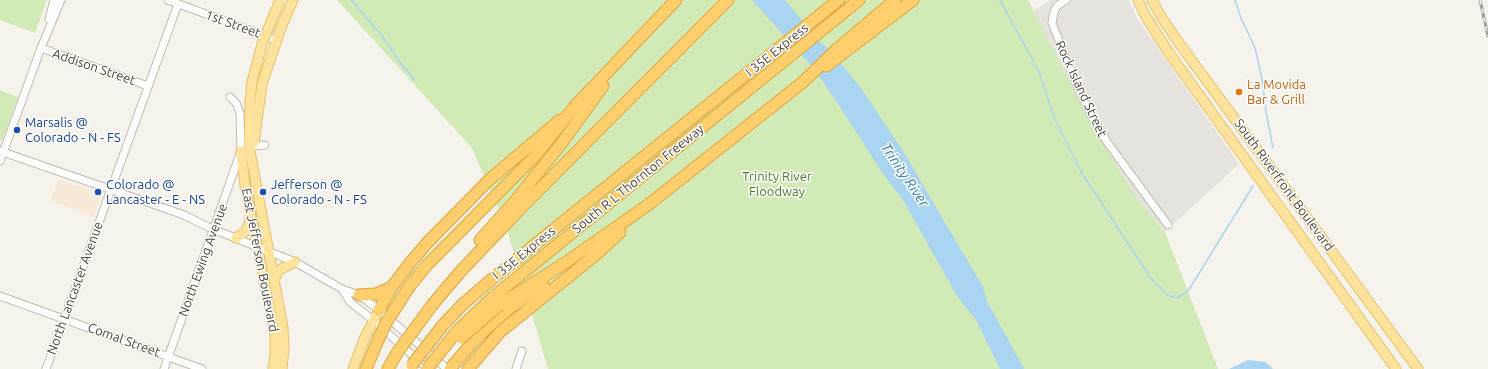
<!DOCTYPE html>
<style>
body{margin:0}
canvas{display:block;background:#f6f3ec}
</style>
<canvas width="1488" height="369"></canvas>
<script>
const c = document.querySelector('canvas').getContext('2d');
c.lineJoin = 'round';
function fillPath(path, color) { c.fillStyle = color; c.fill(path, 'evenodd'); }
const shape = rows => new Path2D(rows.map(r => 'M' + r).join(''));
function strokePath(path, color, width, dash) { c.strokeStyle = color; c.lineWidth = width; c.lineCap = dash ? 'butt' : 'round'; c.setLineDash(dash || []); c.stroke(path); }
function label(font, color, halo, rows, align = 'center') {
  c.font = font + ' Ubuntu,sans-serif'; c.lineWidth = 3; c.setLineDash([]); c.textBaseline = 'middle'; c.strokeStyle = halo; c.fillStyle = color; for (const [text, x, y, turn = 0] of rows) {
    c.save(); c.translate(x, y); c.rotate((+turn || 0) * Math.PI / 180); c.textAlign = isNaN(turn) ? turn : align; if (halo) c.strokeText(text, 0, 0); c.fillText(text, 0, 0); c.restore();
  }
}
fillPath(shape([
 [58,179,102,195,94,217,50,201]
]), '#f7ead8');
fillPath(shape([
 [1050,0,1129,0,1137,18,1239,164,1165,232,1139,202,1092,126,1033,11]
]), '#e6e2dd');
fillPath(shape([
 [0,0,47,0,35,33,0,20],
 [337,0,1028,0,1092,126,1139,202,1165,232,1218,369,548,369,506,226,472,148],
 [0,90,18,97,3,138,0,141]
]), '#d2eab5');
fillPath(shape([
 [752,0,785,0,821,43,832,52,863,91,903,151,983,287,987,301,1024,369,1000,369,976,320,957,296,903,200,884,175,840,107,815,70],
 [1248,360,1266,362,1273,369,1229,369]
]), '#a9d4f2');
strokePath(shape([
 [351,0,382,36,403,66,414,79],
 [1000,0,1039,72,1055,120,1081,172,1150,277,1167,295,1177,298,1188,291,1253,186],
 [1235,0,1241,18,1255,48,1262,79,1266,112,1273,148]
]), '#a9d4f2', 1.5);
const minor = shape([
 [168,0,276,40],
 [1066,0,1057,6,1054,12,1052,23,1075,81,1091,115,1107,142,1168,225],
 [49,19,54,0],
 [41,48,148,86],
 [250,146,265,145],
 [0,151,184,215,208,227,295,262,342,289,359,295,379,310,447,369],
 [0,161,41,48,61,0],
 [342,289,351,303,373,320,428,369],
 [0,296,202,369],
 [46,369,178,4],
 [164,369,241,151,240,113,236,103,230,97],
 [516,369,522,351]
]);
const major = shape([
 [1138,0,1146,17,1169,53,1396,369],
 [1152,0,1160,15,1179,43,1418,369],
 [252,82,250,103,249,146,283,328,284,348,282,369],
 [254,143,262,84,282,25,293,0],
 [241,151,245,186,275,335,275,355,273,369],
 [236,238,246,231,251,218],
 [274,281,279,270,295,262],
 [353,369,365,337,379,310]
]);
const highway = shape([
 [826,10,839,0],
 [826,66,913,0],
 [480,240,515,201,561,144,603,86],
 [409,287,426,266,536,155,575,106,676,0],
 [359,295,376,294,392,287],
 [493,297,859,0],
 [433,304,460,272,519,210,728,0],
 [499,305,565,263,648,205,803,82,836,50,895,0],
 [379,310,392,287,410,263,428,242,489,180,560,120],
 [366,369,378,340],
 [388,369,397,353],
 [450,369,472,343,489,326,511,307,543,285],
 [468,369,500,332,599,252,620,232]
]);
strokePath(minor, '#c2bbae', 9);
strokePath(major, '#e6c16a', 11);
strokePath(highway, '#e0a43c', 13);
strokePath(minor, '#fff', 7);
strokePath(major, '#ffe39c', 9);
strokePath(highway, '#ffcf6e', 11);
const rail = shape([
 [1480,0,1488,36]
]);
strokePath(rail, '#9a9a9a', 3);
strokePath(rail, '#fff', 1.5, [4.5]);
const majorBridge = shape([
 [252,82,262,44,280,0]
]);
const highwayBridge = shape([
 [461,338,499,305],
 [378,340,386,323,409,287],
 [397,353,433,304],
 [412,365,443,325,463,304,491,280,826,10],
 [427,369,457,331,493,297]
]);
strokePath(majorBridge, '#e6c16a', 11, []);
strokePath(highwayBridge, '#e0a43c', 13, []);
strokePath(majorBridge, '#ffe39c', 9);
strokePath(highwayBridge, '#ffcf6e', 11);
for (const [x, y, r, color] of [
 [1239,92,4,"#e8710a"],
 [17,130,4,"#1a4fb4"],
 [98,192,4,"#1a4fb4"],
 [263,192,4,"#1a4fb4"]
]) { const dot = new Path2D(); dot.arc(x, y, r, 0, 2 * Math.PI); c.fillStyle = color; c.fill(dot); strokePath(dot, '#fff', 1.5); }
label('13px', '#4b4439', '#fff', [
 ["1st Street",233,24,20],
 ["I 35E Express",777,50,-39],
 ["Addison Street",94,67,19],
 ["Rock Island Street",1081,89,65],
 ["South R L Thornton Freeway",638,179,-39],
 ["South Riverfront Boulevard",1284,185,54],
 ["I 35E Express",524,253,-39],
 ["North Ewing Avenue",203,260,-70],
 ["East Jefferson Boulevard",260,260,79],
 ["North Lancaster Avenue",75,288,-70],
 ["Comal Street",124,340,20]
]);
label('13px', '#c56008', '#fff', [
 ["La Movida",1247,85],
 ["Bar & Grill",1247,100]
], 'left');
label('13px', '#164399', '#fff', [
 ["Marsalis @",25,123],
 ["Colorado - N - FS",25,138],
 ["Colorado @",106,185],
 ["Lancaster - E - NS",106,200],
 ["Jefferson @",271,185],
 ["Colorado - N - FS",271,200]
], 'left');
label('13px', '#4a7f2a', '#fff', [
 ["Trinity River",777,177],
 ["Floodway",777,192]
]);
label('italic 14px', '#2e7ab2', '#fff', [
 ["Trinity River",905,175,56]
]);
</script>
